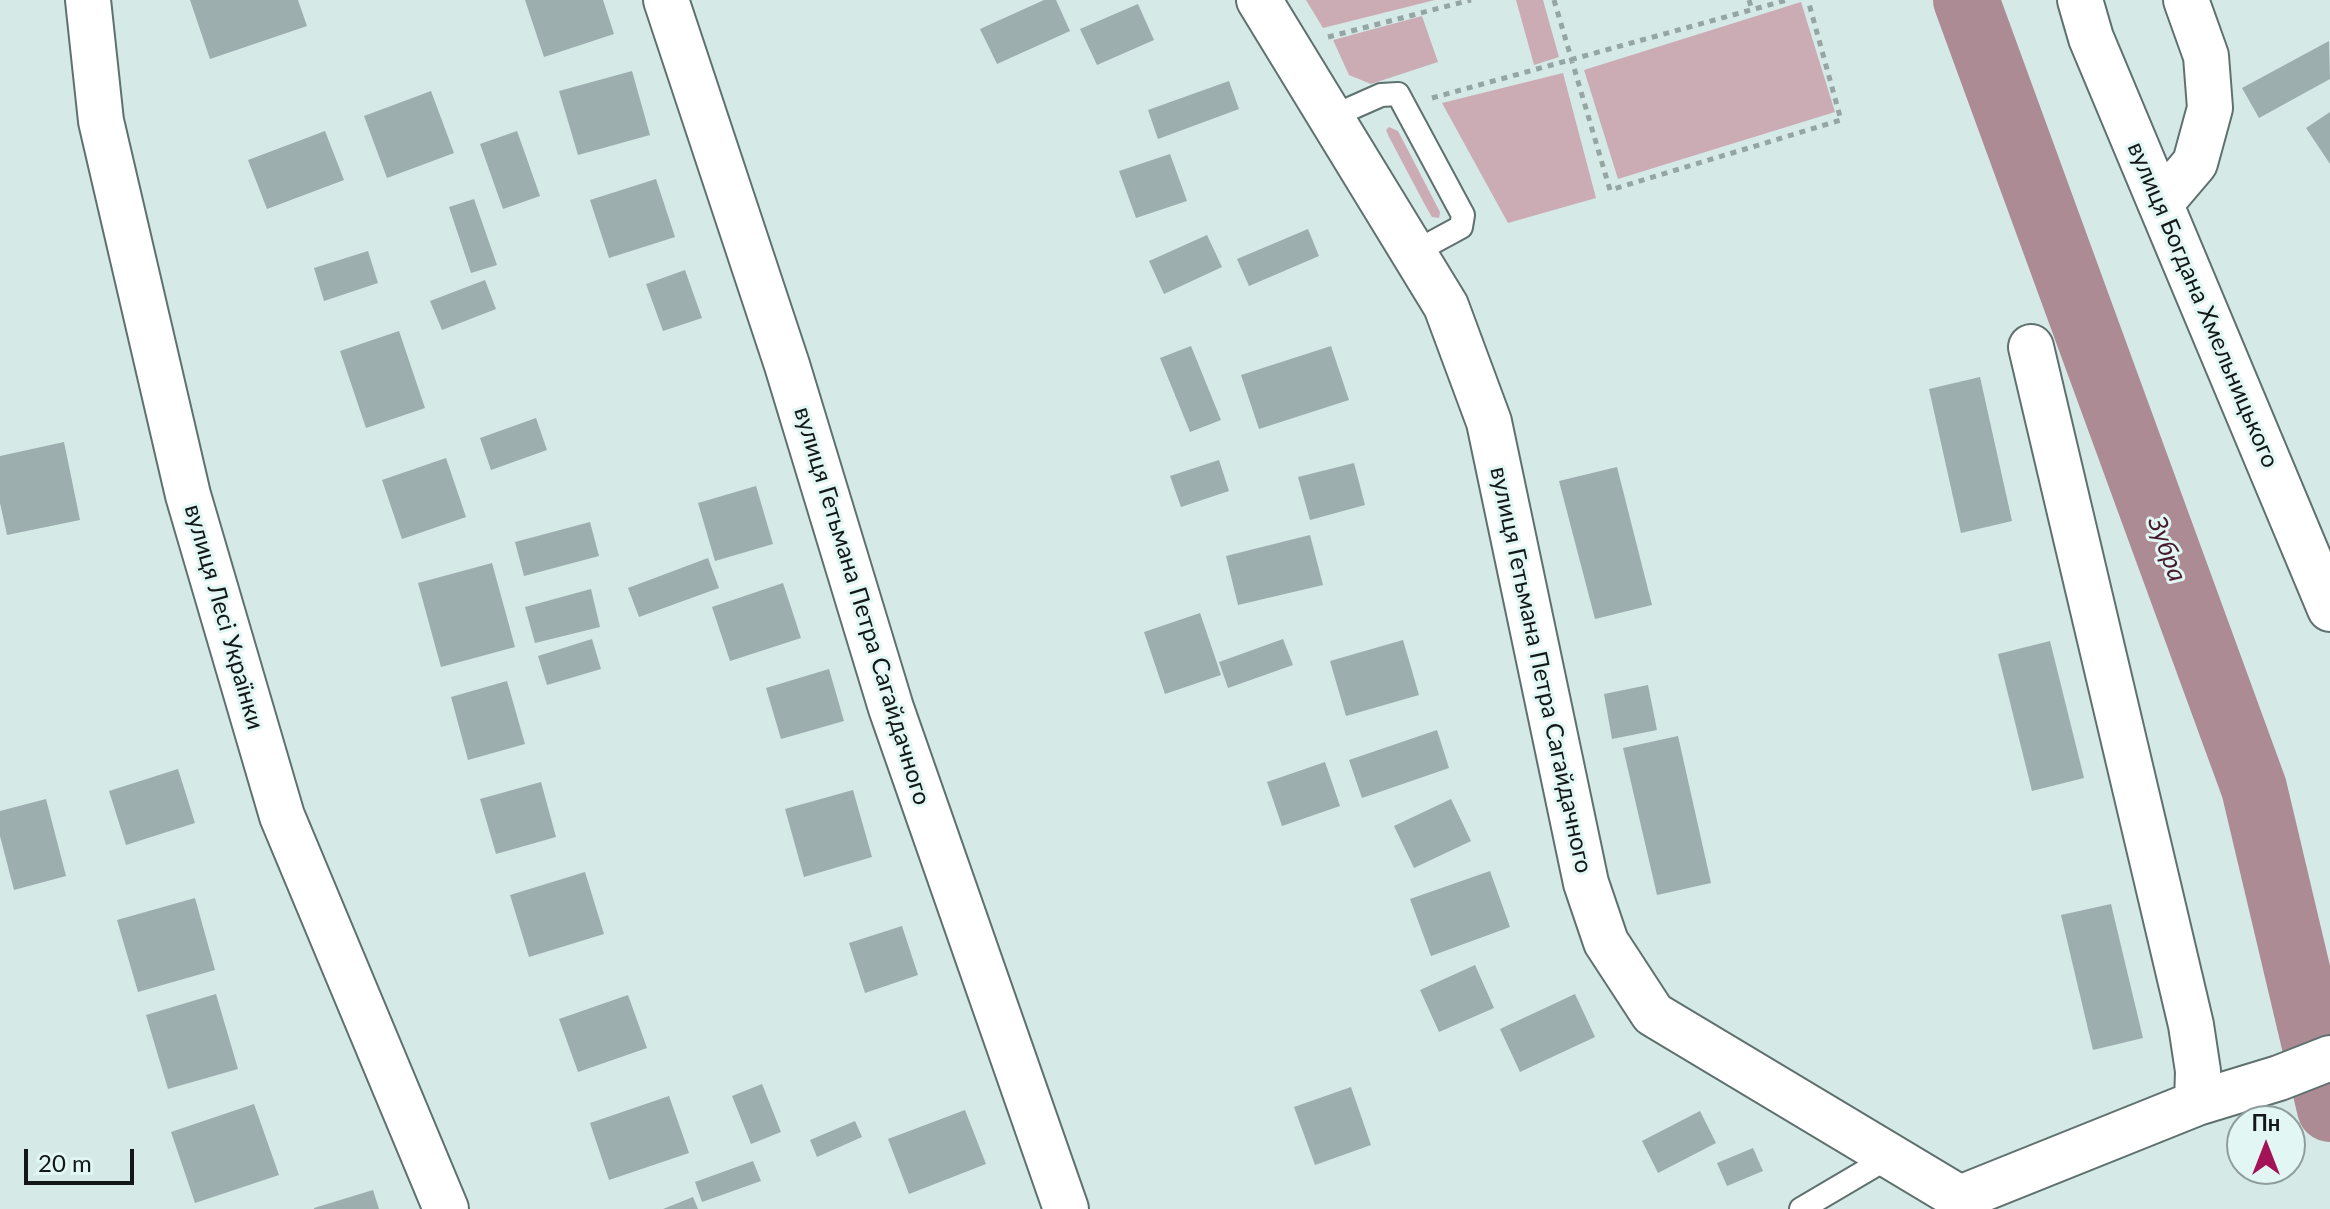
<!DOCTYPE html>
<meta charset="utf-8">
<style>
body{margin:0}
#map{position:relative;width:2330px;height:1209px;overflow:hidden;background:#d5e9e7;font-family:Lato,sans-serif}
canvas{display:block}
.north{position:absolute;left:2226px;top:1105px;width:80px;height:80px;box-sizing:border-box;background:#e2f6f4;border:2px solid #8e9d9c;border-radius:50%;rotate:0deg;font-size:22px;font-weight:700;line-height:32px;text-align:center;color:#111817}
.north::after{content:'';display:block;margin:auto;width:28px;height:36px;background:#a21358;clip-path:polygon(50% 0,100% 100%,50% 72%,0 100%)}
.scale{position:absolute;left:24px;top:1149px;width:110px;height:36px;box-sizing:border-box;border:4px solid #111817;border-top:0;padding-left:10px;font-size:24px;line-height:28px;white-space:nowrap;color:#111817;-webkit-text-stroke:6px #e2f6f4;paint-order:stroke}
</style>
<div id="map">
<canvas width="2330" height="1209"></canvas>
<div class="north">Пн</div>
<div class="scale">20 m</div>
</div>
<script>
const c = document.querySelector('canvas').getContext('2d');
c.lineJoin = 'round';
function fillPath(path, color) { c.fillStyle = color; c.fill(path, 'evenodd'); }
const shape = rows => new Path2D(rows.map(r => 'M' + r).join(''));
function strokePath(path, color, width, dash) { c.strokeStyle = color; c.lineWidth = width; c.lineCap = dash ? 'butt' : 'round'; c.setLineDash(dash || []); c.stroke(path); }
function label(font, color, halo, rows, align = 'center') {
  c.font = font + ' Lato,sans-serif'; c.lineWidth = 6; c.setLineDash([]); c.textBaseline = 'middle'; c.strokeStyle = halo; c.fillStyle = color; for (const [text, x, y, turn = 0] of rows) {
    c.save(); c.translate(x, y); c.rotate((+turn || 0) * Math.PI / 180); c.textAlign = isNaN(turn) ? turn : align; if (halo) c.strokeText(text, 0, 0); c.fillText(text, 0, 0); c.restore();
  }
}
fillPath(shape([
 [1306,0,1435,0,1323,28],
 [1516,0,1543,0,1559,57,1534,65],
 [1801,2,1835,112,1618,179,1584,70],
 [1422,16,1438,62,1371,84,1349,75,1333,40],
 [1563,73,1596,198,1508,223,1442,103],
 [1389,127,1398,131,1440,212,1439,218,1432,217,1425,205,1389,137,1386,130]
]), '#cbacb5');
strokePath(shape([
 [1966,0,2254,788,2330,1109]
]), '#ac8b95', 66);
fillPath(shape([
 [190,0,298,0,307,26,210,59],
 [525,0,603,0,614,34,544,57],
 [1044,0,1056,0,1070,31,997,64,980,29],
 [1138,4,1154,40,1097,65,1080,29],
 [2329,41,2330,79,2259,118,2242,88],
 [632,71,650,135,578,155,559,91],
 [1229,81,1239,109,1158,139,1148,110],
 [431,91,454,153,387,178,364,116],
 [2330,112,2330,164,2306,128],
 [325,131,344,180,267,209,248,160],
 [517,131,540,196,503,209,480,144],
 [1170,154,1187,201,1136,218,1119,171],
 [656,179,675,237,609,258,590,200],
 [474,199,497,265,471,273,449,207],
 [1308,229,1319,256,1249,286,1237,259],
 [1207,235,1222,267,1164,294,1149,261],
 [368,251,378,283,324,301,314,268],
 [685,270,702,318,663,331,646,284],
 [485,280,496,309,442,330,430,301],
 [399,331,425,408,366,428,340,351],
 [1191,346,1221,420,1190,432,1160,358],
 [1331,346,1349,400,1259,429,1241,375],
 [1980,377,2012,521,1961,533,1929,389],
 [536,418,547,450,491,470,480,438],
 [64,442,80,520,7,535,0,503,0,456],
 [446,458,466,517,402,539,382,480],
 [1219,460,1229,491,1181,507,1170,476],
 [1354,463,1365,505,1310,520,1298,477],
 [1617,467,1652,605,1595,619,1559,481],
 [756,486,773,544,715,561,698,503],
 [590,522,599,556,524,576,515,542],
 [1310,535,1323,585,1238,605,1226,556],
 [708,558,719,588,639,617,628,588],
 [492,563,515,647,441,667,418,583],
 [783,583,801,638,730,661,712,607],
 [591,589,600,627,535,643,525,607],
 [1200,613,1221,675,1165,694,1144,632],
 [592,639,601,669,547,685,538,656],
 [1283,639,1293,665,1228,688,1219,662],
 [1403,640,1419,695,1346,716,1330,661],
 [2050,641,2084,778,2032,791,1998,654],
 [829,669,844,721,781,739,766,688],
 [507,681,525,744,468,760,451,697],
 [1648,685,1657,730,1612,739,1604,694],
 [1437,730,1449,768,1362,798,1349,760],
 [1678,736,1711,883,1657,895,1623,748],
 [1325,762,1340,806,1282,826,1267,782],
 [178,769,195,823,126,845,109,791],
 [541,782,556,837,496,854,480,799],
 [853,790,872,857,804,877,785,809],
 [46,799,66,876,14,890,0,836,0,811],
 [1451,799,1471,841,1414,868,1394,826],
 [1490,871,1510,927,1431,956,1410,899],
 [585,872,604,934,529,957,510,895],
 [195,898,215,970,138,992,117,920],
 [2111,904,2143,1038,2093,1050,2061,915],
 [902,926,918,975,865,993,849,943],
 [1475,965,1494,1008,1439,1032,1420,990],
 [216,994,238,1069,168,1089,146,1015],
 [1575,994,1595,1037,1520,1072,1500,1029],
 [628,995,647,1048,578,1072,559,1019],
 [762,1084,781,1132,751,1144,732,1096],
 [1351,1087,1371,1145,1315,1165,1294,1107],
 [669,1096,689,1153,609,1180,590,1123],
 [254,1104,279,1175,195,1203,171,1132],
 [965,1110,986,1164,909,1194,888,1139],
 [1700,1111,1716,1143,1658,1173,1642,1141],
 [855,1121,862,1137,817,1157,810,1140],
 [1753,1148,1763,1171,1727,1186,1717,1163],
 [753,1161,761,1181,702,1202,695,1182],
 [373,1190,379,1209,314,1209,314,1208],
 [693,1197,698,1209,663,1209]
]), '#9caead');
const service = shape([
 [1329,118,1381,95,1398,94,1463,215,1461,227,1413,253],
 [1801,1209,1891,1156]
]);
const minor = shape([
 [666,0,787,365,891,708,1066,1209],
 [2161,203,2195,163,2210,108,2206,56,2186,0],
 [2031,347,2191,1025,2198,1071,2197,1103],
 [1960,1198,2197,1103,2279,1078,2330,1058]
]);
const tertiary = shape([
 [88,0,101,121,188,495,282,816,446,1209],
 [1259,0,1446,306,1489,422,1586,883,1606,942,1653,1014,1960,1198,1965,1209],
 [2080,0,2091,38,2330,609]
]);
strokePath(service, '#5f716f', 26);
strokePath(minor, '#5f716f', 48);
strokePath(tertiary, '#5f716f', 48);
strokePath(shape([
 [1554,0,1610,190,1841,120,1808,0],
 [1749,0,1752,10],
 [1328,37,1471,0],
 [1432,98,1787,0]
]), '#95a5a3', 5, [6, 6]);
strokePath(service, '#fff', 22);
strokePath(minor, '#fff', 44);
strokePath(tertiary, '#fff', 44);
label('24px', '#111817', '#e2f6f4', [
 ["вулиця Богдана Хмельницького",2203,305,67],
 ["вулиця Гетьмана Петра Сагайдачного",862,606,73],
 ["вулиця Лесі Українки",224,617,74],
 ["вулиця Гетьмана Петра Сагайдачного",1541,670,78]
]);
label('italic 26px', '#481b2c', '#e2f6f4', [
 ["Зубра",2167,549,70]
]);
</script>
